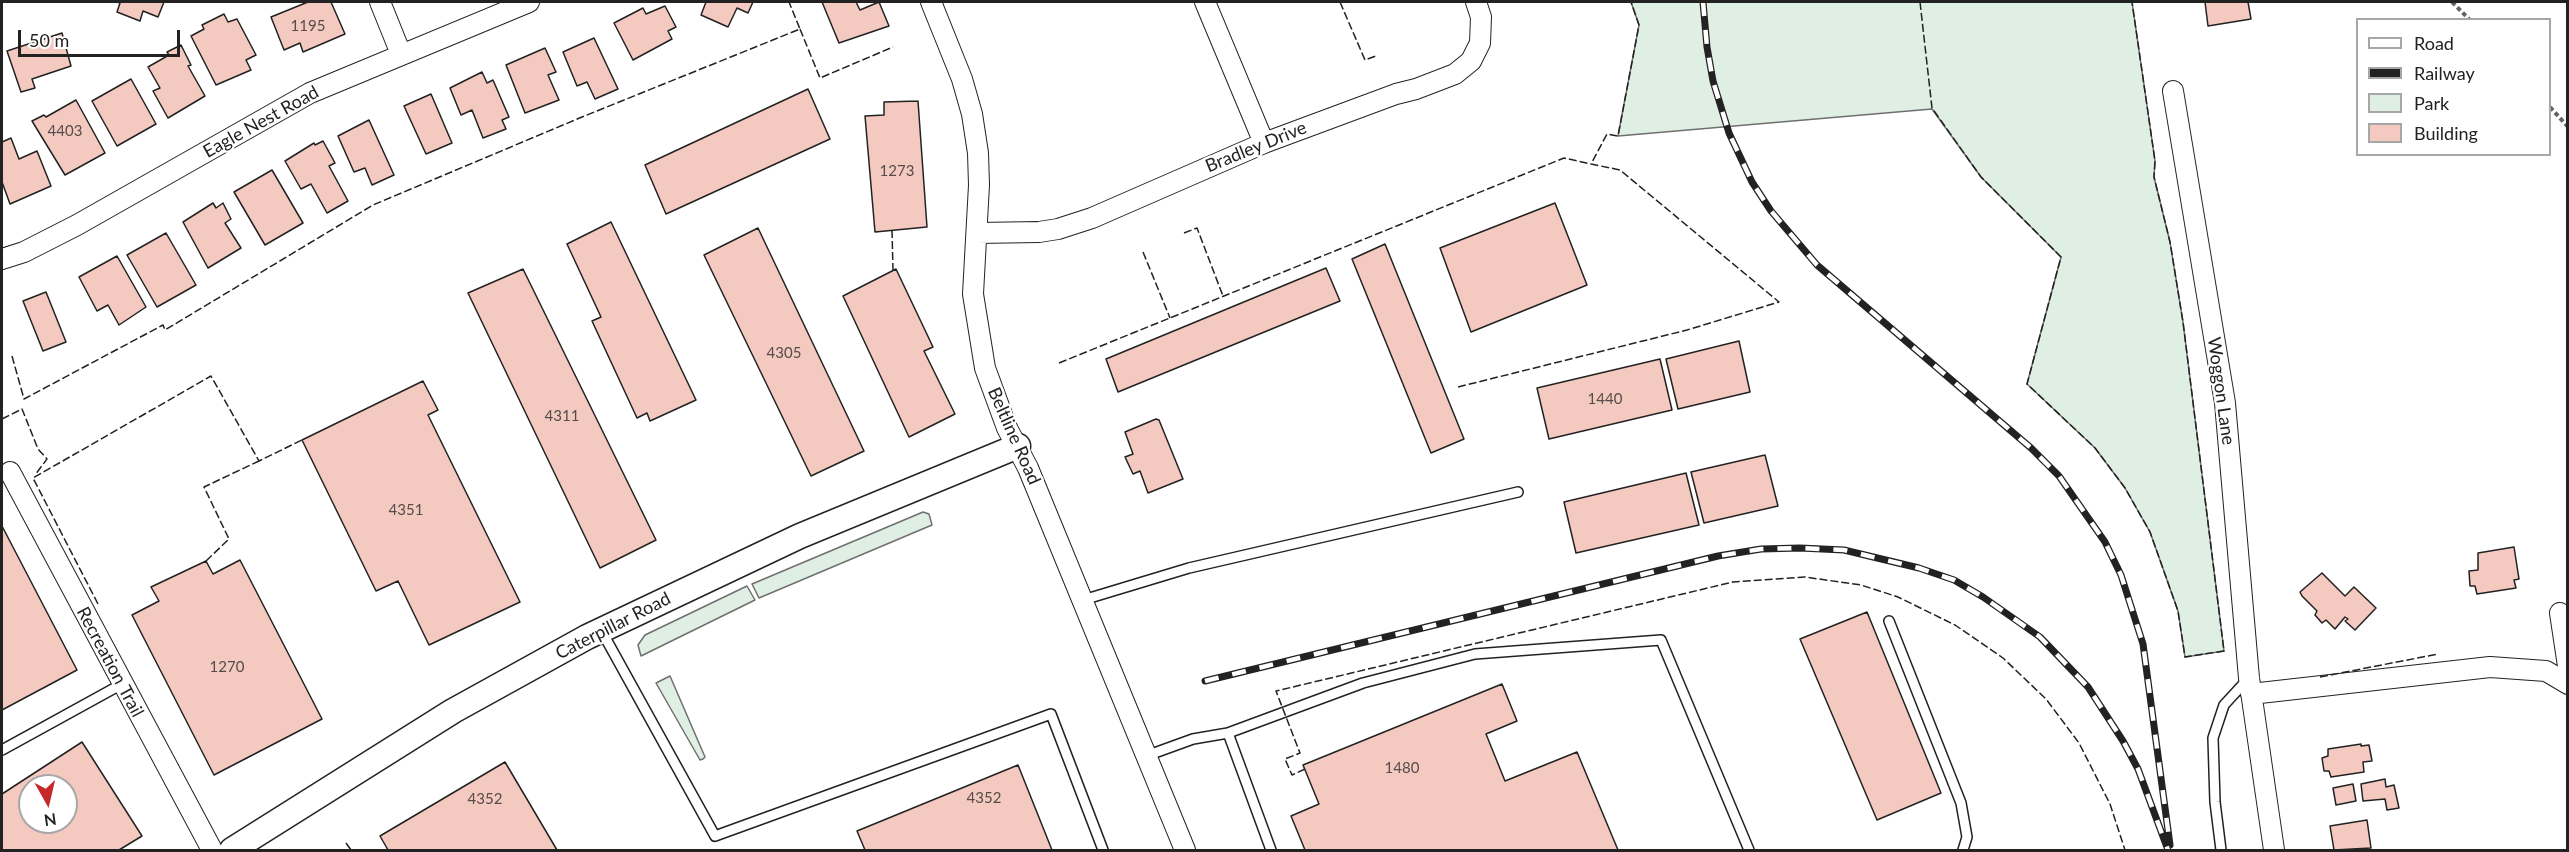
<!DOCTYPE html>
<style>
body{margin:0}
#map{position:relative;width:2569px;height:852px;overflow:hidden;background:#fff;font-family:Lato,sans-serif}
canvas{display:block}
.frame{position:absolute;inset:0;border:3px solid #222;pointer-events:none}
.legend{position:absolute;left:2356px;top:18px;width:195px;height:138px;box-sizing:border-box;background:#fff;border:2px solid #a7a7a7;margin:0;padding:8px 10px;list-style:none;font-size:18px;color:#222}
.legend li{display:flex;align-items:center;gap:12px;height:30px}
.legend b{width:30px;border:2px solid #a7a7a7}
.north{position:absolute;left:18px;top:774px;width:60px;height:60px;box-sizing:border-box;background:#fff;border:2px solid #a7a7a7;border-radius:50%;rotate:172deg;font-size:16px;font-weight:700;line-height:24px;text-align:center;color:#222}
.north::after{content:'';display:block;margin:auto;width:21px;height:27px;background:#c62828;clip-path:polygon(50% 0,100% 100%,50% 72%,0 100%)}
.scale{position:absolute;left:18px;top:30px;width:162px;height:27px;box-sizing:border-box;border:3px solid #222;border-top:0;padding-left:8px;font-size:18px;line-height:21px;white-space:nowrap;color:#222;-webkit-text-stroke:4px #fff;paint-order:stroke}
</style>
<div id="map">
<canvas width="2569" height="852"></canvas>
<div class="frame"></div>
<ul class="legend">
<li><b style="height:8px;background:#fff"></b>Road</li>
<li><b style="height:8px;background:#222"></b>Railway</li>
<li><b style="height:16px;background:#e0efe3"></b>Park</li>
<li><b style="height:16px;background:#f3c9c0"></b>Building</li>
</ul>
<div class="north">N</div>
<div class="scale">50 m</div>
</div>
<script>
const c = document.querySelector('canvas').getContext('2d');
c.lineJoin = 'round';
function fillPath(path, color) { c.fillStyle = color; c.fill(path, 'evenodd'); }
const shape = rows => new Path2D(rows.map(r => 'M' + r).join(''));
function strokePath(path, color, width, dash) { c.strokeStyle = color; c.lineWidth = width; c.lineCap = dash ? 'butt' : 'round'; c.setLineDash(dash || []); c.stroke(path); }
function label(font, color, halo, rows, align = 'center') {
  c.font = font + ' Lato,sans-serif'; c.lineWidth = 4.5; c.setLineDash([]); c.textBaseline = 'middle'; c.strokeStyle = halo; c.fillStyle = color; for (const [text, x, y, turn = 0] of rows) {
    c.save(); c.translate(x, y); c.rotate((+turn || 0) * Math.PI / 180); c.textAlign = isNaN(turn) ? turn : align; if (halo) c.strokeText(text, 0, 0); c.fillText(text, 0, 0); c.restore();
  }
}
const green = shape([
 [1631,2,2132,2,2155,161,2154,177,2170,242,2183,322,2224,651,2185,657,2178,611,2150,532,2125,488,2095,448,2027,384,2061,257,1981,177,1932,109,1618,136,1639,25,1631,2],
 [923,512,929,514,932,525,759,598,752,584,923,512],
 [747,586,755,600,641,656,638,645,645,635,747,586],
 [670,676,705,757,703,759,700,760,656,683,670,676]
]);
fillPath(green, '#e0efe3');
strokePath(green, '#6f6f6f', 1.5);
const building = shape([
 [117,2,164,2,158,17,143,11,140,21,117,12,120,3,117,2],
 [308,2,331,2,345,34,303,52,300,43,284,50,271,17,308,2],
 [706,2,753,2,748,13,737,8,728,27,701,15,706,2],
 [822,2,856,2,860,10,879,2,889,26,839,43,822,2],
 [2205,2,2248,2,2251,19,2208,26,2205,2],
 [665,6,676,27,668,31,672,39,633,60,614,23,643,8,646,14,665,6],
 [224,14,228,22,237,19,256,55,246,60,251,70,216,85,191,36,204,29,202,25,224,14],
 [62,33,71,66,32,79,35,88,21,92,7,51,62,33],
 [594,38,618,89,595,99,587,82,577,86,563,52,594,38],
 [181,45,191,65,188,66,205,96,168,118,153,91,160,88,148,67,169,55,167,52,181,45],
 [545,48,556,72,548,75,559,100,525,113,506,65,545,48],
 [482,72,487,83,493,80,509,117,502,120,506,129,483,138,472,110,461,115,450,88,482,72],
 [131,79,156,124,117,146,92,101,131,79],
 [808,89,830,139,666,214,645,165,808,89],
 [431,94,452,143,426,154,404,106,431,94],
 [76,100,105,153,65,175,32,121,44,115,46,117,76,100],
 [918,101,927,227,875,232,865,116,884,115,884,102,918,101],
 [369,120,394,175,372,185,365,168,354,172,338,136,369,120],
 [11,138,19,159,37,151,51,186,10,204,2,182,2,142,11,138],
 [323,141,335,163,329,166,348,201,327,213,311,184,301,189,285,161,314,143,315,145,323,141],
 [272,170,303,223,265,245,234,192,272,170],
 [213,203,216,208,223,203,231,219,225,223,241,248,208,268,183,222,213,203],
 [1555,203,1587,285,1471,332,1440,248,1555,203],
 [611,222,696,400,650,421,647,413,637,418,592,321,601,317,567,244,611,222],
 [758,228,864,451,811,476,704,255,758,228],
 [166,233,196,285,157,307,127,255,166,233],
 [1385,244,1464,439,1431,453,1352,259,1385,244],
 [117,256,146,307,119,325,108,305,97,311,79,277,117,256],
 [1326,268,1340,301,1118,392,1106,359,1326,268],
 [523,269,656,540,600,568,468,293,523,269],
 [896,269,933,347,924,351,955,414,909,437,843,296,896,269],
 [46,292,66,342,43,351,23,301,46,292],
 [1739,341,1750,392,1678,409,1666,359,1739,341],
 [1660,359,1672,410,1549,439,1537,388,1660,359],
 [423,381,438,410,428,415,520,602,429,645,398,581,376,591,302,440,423,381],
 [1156,419,1159,420,1183,479,1148,493,1140,471,1133,474,1125,457,1133,454,1125,432,1156,419],
 [1765,455,1778,506,1704,523,1691,472,1765,455],
 [1686,473,1699,525,1576,553,1564,502,1686,473],
 [2,526,77,670,2,710,2,526],
 [2514,547,2519,579,2514,580,2516,588,2477,594,2475,586,2470,586,2469,571,2478,570,2478,553,2514,547],
 [240,560,322,719,214,775,132,615,159,601,151,587,206,561,213,574,240,560],
 [2322,573,2345,596,2354,587,2376,608,2355,630,2345,621,2348,619,2345,617,2335,629,2326,620,2322,623,2315,615,2317,611,2302,596,2300,592,2322,573],
 [1867,612,1941,793,1877,820,1800,639,1867,612],
 [1502,684,1517,721,1486,734,1505,781,1577,752,1618,850,1305,850,1291,816,1319,804,1303,765,1502,684],
 [82,742,142,836,119,850,2,850,2,794,82,742],
 [30,786,66,786,66,822,30,822,30,786],
 [2361,744,2361,746,2369,745,2372,761,2363,762,2364,772,2331,777,2329,771,2324,771,2322,758,2328,756,2328,749,2361,744],
 [505,762,557,850,388,850,380,836,505,762],
 [1018,765,1052,850,865,850,857,831,1018,765],
 [2385,779,2386,787,2394,785,2399,808,2387,810,2385,799,2363,801,2361,784,2385,779],
 [2353,784,2356,801,2336,805,2333,788,2353,784],
 [2367,820,2371,848,2334,850,2330,826,2367,820]
]);
fillPath(building, '#f3c9c0');
strokePath(building, '#222', 1.5);
const service = shape([
 [1083,600,1189,568,1518,492],
 [1889,621,1961,803,1967,837,1963,850],
 [601,630,715,836,1051,714,1103,850],
 [1228,733,1363,683,1475,654,1661,640,1749,850],
 [2,750,122,684],
 [1146,756,1193,739,1228,733,1271,850],
 [2221,850,2215,802,2213,738,2224,705,2247,680]
]);
const minor = shape([
 [380,2,401,54],
 [931,2,962,79,972,114,978,153,979,185,973,294,985,368,1007,428,1028,468,1185,850],
 [1205,2,1264,143],
 [2173,91,2225,403,2249,678,2274,850],
 [977,233,1039,232,1058,229,1092,218,1264,143,1396,94,1416,89,1455,74,1471,61,1480,43,1481,17,1476,2],
 [2,259,24,252,77,225,310,93,529,2],
 [10,472,212,850],
 [2560,613,2568,666],
 [2251,694,2490,667,2546,671,2568,684]
]);
const tertiary = shape([
 [232,850,453,711,587,637,800,536,1018,446]
]);
strokePath(service, '#222', 12);
strokePath(minor, '#222', 22);
strokePath(tertiary, '#222', 27);
strokePath(shape([
 [2452,2,2470,20],
 [2550,107,2568,127]
]), '#646464', 4, [4.5, 3]);
strokePath(service, '#fff', 9);
strokePath(minor, '#fff', 20);
strokePath(tertiary, '#fff', 24);
const rail = shape([
 [1703,2,1707,47,1713,81,1729,133,1752,182,1771,211,1817,265,2031,448,2059,476,2105,542,2121,575,2143,644,2170,845],
 [1205,681,1718,556,1761,549,1800,548,1844,550,1919,568,1954,580,1983,597,2040,637,2088,687,2123,741,2138,769,2168,850]
]);
strokePath(rail, '#222', 7);
strokePath(rail, '#fff', 4.5, [14]);
strokePath(shape([
 [1340,2,1365,60,1376,56],
 [1920,2,1932,108,1981,177,2061,257,2027,384,2095,448,2125,488,2150,532,2178,611,2185,657,2224,651,2183,322,2170,242,2154,177,2155,161,2132,2],
 [800,29,820,78,893,47],
 [892,230,893,270],
 [1184,233,1197,228,1223,296],
 [1143,252,1170,318],
 [12,356,24,399,163,325,165,330,373,205,582,117,800,29,789,2],
 [1059,363,1564,158,1591,164],
 [1458,387,1687,330,1779,302,1620,170,1591,164,1607,134,1618,136,1639,25,1631,2],
 [2,419,22,409,38,449,47,459,35,475],
 [206,561,229,539,204,487,259,461],
 [98,604,33,478,211,376,259,461,302,440],
 [2320,677,2438,654],
 [1305,769,1292,775,1285,759,1300,753,1276,691,1733,582,1805,577,1861,585,1898,597,1955,625,2003,658,2046,699,2079,743,2110,804,2125,850],
 [346,843,351,850]
]), '#222', 1.5, [8, 3]);
label('15px', '#564c4a', null, [
 ["1195",308,26],
 ["4403",65,131],
 ["1273",897,171],
 ["4305",784,353],
 ["1440",1605,399],
 ["4311",562,416],
 ["4351",406,510],
 ["1270",227,667],
 ["1480",1402,768],
 ["4352",984,798],
 ["4352",485,799]
]);
label('18px', '#222', '#fff', [
 ["Eagle Nest Road",261,122,-29],
 ["Bradley Drive",1256,147,-22],
 ["Woggon Lane",2221,391,82],
 ["Beltline Road",1014,436,66],
 ["Caterpillar Road",613,626,-27],
 ["Recreation Trail",110,662,62]
]);
</script>
